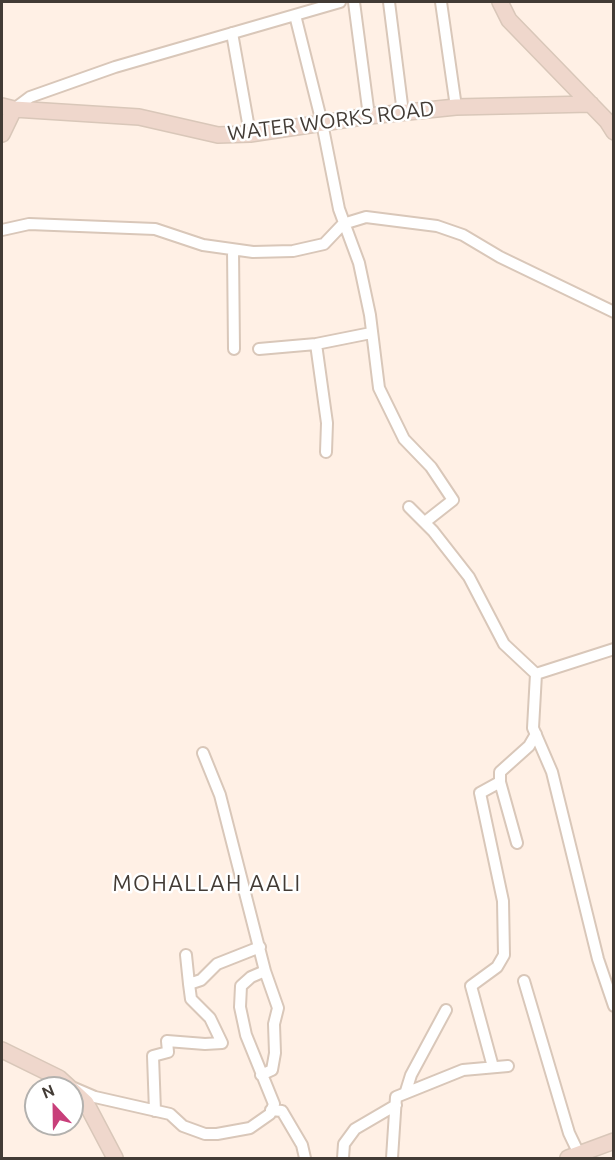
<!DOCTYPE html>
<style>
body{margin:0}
#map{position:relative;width:615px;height:1160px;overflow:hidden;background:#fff0e5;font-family:Ubuntu,sans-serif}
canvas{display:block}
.frame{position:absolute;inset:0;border:3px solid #423b35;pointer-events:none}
.north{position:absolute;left:24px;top:1076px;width:60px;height:60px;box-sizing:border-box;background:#fff;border:2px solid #b3b1ae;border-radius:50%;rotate:338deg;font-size:16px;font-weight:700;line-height:24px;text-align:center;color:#423b35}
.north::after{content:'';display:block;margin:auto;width:21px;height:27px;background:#c83f7a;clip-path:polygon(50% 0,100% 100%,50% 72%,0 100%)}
</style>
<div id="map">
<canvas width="615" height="1160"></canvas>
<div class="frame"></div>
<div class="north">N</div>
</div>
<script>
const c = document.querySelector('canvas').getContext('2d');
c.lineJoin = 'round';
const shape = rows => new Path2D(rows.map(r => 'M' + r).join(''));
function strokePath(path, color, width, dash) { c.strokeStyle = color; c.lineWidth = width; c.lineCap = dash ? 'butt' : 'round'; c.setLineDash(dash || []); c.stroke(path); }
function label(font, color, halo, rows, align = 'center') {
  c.font = font + ' Ubuntu,sans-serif'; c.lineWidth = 5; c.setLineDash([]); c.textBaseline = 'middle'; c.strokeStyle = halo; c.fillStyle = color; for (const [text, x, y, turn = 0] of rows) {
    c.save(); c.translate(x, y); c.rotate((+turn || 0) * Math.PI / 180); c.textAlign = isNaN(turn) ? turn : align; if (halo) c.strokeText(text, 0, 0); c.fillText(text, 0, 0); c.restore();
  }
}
const street = shape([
 [354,2,369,116],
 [389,2,403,113],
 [441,2,456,107],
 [295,15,322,123,339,209,359,263,370,315,379,388,404,439,431,467,453,500,425,522],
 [232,33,250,134],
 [14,109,30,97,115,67,340,2],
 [2,230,29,224,155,229,203,245,253,252,293,251,324,244,343,224,366,217,437,226,463,235,500,257,614,312],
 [233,250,234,349],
 [316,344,327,423,326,452],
 [259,349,316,344,371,333],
 [409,507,433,531,469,577,504,644,536,674,533,728,552,772,598,959,614,1006],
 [536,674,614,649],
 [203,753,220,795,265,971,278,1008,274,1024,275,1053,272,1070,261,1075],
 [500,782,517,843],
 [186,955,189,984,201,980,217,964,260,947],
 [524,981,569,1133,579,1154],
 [493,1067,471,986,497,967,504,955,503,901,480,793,500,782,500,772,529,746,536,734],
 [74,1088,95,1097,170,1114,183,1126,205,1134,217,1134,250,1128,270,1114,274,1104,246,1035,240,1007,241,986,251,977,265,971],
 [406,1091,411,1075,446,1010],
 [271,1110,282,1111,302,1145,305,1158],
 [155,1111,153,1056,168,1052,167,1041,205,1044,222,1043,210,1018,191,999,189,984],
 [343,1158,344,1144,355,1129,396,1105],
 [392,1158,396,1097,463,1070,508,1066]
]);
const secondary = shape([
 [500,2,509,20,607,121,614,132],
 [2,106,14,109,139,117,218,135,250,134,369,116,456,107,591,104],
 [2,134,14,109],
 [2,1050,59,1078,70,1088],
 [72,1090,86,1103,115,1158],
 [568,1158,614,1141]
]);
strokePath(street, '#d9c7b9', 14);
strokePath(secondary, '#d9c7b9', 18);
strokePath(street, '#fff', 10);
strokePath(secondary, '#efd7cc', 15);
label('21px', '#423b35', '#fff', [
 ["WATER WORKS ROAD",331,121,-7]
]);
c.letterSpacing = '1.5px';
label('22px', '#423b35', '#fff', [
 ["MOHALLAH AALI",207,884]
]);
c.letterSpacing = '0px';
</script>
